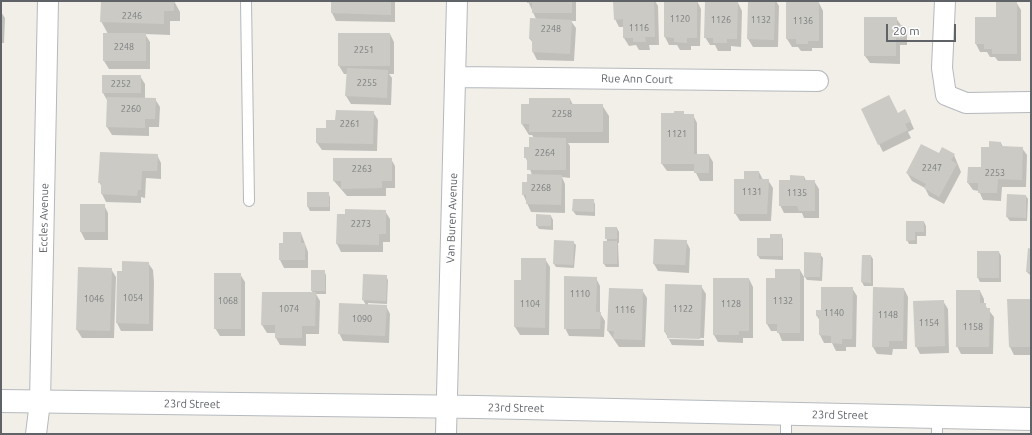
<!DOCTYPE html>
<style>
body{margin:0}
#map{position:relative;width:1032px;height:435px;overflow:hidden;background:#f1efe8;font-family:Ubuntu,sans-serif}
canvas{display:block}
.frame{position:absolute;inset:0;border:2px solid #5f6368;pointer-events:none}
.scale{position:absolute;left:886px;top:24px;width:70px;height:18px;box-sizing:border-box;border:2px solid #5f6368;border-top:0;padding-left:5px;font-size:12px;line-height:14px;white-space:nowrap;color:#5f6368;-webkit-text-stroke:3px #fff;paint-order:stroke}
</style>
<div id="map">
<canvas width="1032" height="435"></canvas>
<div class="frame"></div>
<div class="scale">20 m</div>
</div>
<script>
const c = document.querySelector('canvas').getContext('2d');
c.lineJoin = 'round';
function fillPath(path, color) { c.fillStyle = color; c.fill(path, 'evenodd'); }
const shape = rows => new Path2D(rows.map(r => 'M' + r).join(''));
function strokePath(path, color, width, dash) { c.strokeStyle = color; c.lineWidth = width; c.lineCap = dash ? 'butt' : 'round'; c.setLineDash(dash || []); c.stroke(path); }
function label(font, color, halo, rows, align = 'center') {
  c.font = font + ' Ubuntu,sans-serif'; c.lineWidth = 3; c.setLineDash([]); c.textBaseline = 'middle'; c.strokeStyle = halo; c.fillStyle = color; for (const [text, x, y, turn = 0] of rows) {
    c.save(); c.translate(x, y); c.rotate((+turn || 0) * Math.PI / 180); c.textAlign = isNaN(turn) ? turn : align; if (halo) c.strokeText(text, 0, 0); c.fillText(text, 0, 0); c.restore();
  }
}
fillPath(shape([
 [102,1,174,1,180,12,180,21,170,21,170,35,145,34,150,42,150,69,109,69,104,61,104,34,108,34,101,21],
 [332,1,395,1,395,22,336,21,332,13],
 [528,1,576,1,576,21,571,21,576,28,574,61,537,60,533,52,533,43,530,39,536,19],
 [614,1,655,1,658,6,659,45,649,45,650,50,639,50,636,45,629,46,624,38,624,27,619,27,615,19],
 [665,1,697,1,701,9,700,46,691,46,691,50,680,50,677,45,669,45,665,37],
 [749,1,776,1,779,6,778,47,753,47,748,39],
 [1016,2,1021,10,1021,61,998,61,995,57,990,57,987,52,980,52,976,44,997,18],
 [738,3,742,11,741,47,731,46,731,51,718,51,715,45,710,45,705,37],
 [819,3,823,11,823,48,812,48,812,51,801,51,798,47,792,47,787,39],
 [1,12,5,18,4,43,1,43],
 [896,18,907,34,907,45,900,45,900,64,870,63,865,56],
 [390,34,394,42,394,74,389,74,392,78,391,105,351,104,346,96,347,74,344,74,339,66],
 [140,76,145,84,145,99,155,99,160,107,159,127,149,127,149,136,112,135,107,127,107,100,103,93],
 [570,99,573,105,602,105,609,116,609,143,568,143,570,146,570,178,562,177,565,184,565,213,531,212,523,194,532,175,526,158,526,148,530,148,534,138,532,135,529,135,522,124,530,105],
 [373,112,378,120,377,151,322,150,317,143,327,129,336,121],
 [683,112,685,115,693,115,697,123,697,155,709,155,713,162,713,181,700,181,695,171,667,171,662,164,662,114],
 [898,114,909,118,914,129,908,132,911,138,883,152,879,144],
 [1001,143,1003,147,1022,148,1027,155,1026,187,1002,187,1001,201,983,200,979,191,973,190,968,183,982,168,990,149],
 [157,155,161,163,161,179,146,178,145,198,141,197,141,203,106,202,102,194,102,187,99,182],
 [939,155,954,155,961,172,944,204,929,196,925,188,912,181,907,173],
 [391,159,395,166,395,188,386,188,386,196,347,196,334,181],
 [759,172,763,180,768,180,773,188,771,221,740,221,735,213,745,180],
 [804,176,806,181,814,181,819,189,819,218,804,218,802,213,784,213,780,205,791,181],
 [308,193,328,193,330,197,330,211,310,211,308,207],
 [1026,196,1028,199,1027,221,1010,221,1007,217],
 [574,200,593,200,595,204,595,216,576,215,573,211],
 [81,205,104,205,108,213,108,240,85,240,81,232],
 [385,211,390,219,390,242,383,242,383,252,341,252,337,244],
 [551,216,553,220,553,230,539,229,537,226],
 [924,222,926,226,926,236,917,236,917,244,909,244,907,240],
 [606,228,617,228,619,232,619,243,618,243,619,267,606,267,604,264,607,242],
 [301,233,308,252,308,268,284,268,280,260,280,244,284,244],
 [781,235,783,239,783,260,760,259,758,256,771,239],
 [686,241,690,249,689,273,658,271,654,264],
 [573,242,576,245,574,268,556,267,554,264],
 [1031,250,1031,276,1027,272],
 [978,252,999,252,1001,256,1001,282,980,282,978,278],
 [820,254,823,258,822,281,807,280,805,277],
 [871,256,873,259,873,286,864,286,862,282],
 [545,259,550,267,549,335,520,335,515,327,515,281,522,281],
 [148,263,153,270,154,282,153,331,121,331,117,323,123,272],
 [111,269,116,277,114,338,82,338,77,330],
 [800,270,804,277,804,341,782,341,778,331,771,331,767,324,776,279],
 [324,271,326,275,326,294,316,294,320,301,319,334,306,334,306,346,280,345,276,338,276,333,267,333,262,325,313,293,312,291],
 [240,274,245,282,245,336,220,336,215,328],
 [386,276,388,280,387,304,368,303,368,305,386,306,390,314,389,343,343,341,339,333,366,305,363,300],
 [596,278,600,286,600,313,605,321,604,337,569,336,565,328],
 [749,279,753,287,753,338,743,338,743,343,718,342,714,335],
 [666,285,701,286,706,294,704,338,669,337,669,339,704,340,704,346,672,345,665,332],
 [852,288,857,296,856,347,846,347,846,351,836,351,832,343,824,343,820,335,820,321,817,316],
 [904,289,908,297,907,349,893,349,892,355,877,354,873,347],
 [642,290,647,298,645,347,619,347,608,331],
 [980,291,984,299,984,304,994,317,993,354,961,354,957,346],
 [1008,300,1031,300,1031,355,1014,355,1010,347],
 [943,301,948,309,949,353,920,354,916,346]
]), '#0003');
fillPath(shape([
 [101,1,174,1,174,11,164,11,164,24,100,22],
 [331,1,391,1,391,15,331,13],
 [527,1,572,1,572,13,532,13,532,3,527,3],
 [613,1,654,1,655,37,645,37,646,42,633,42,633,38,623,38,623,19,614,20],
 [664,1,697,1,697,38,687,38,687,43,674,42,674,38,664,37],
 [705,1,738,2,737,39,727,39,727,43,713,43,713,38,704,38],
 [748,1,775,1,774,40,747,39],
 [996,1,1017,1,1017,54,992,54,992,49,984,49,984,44,975,44,975,17,996,17],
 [786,2,819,2,819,41,808,41,808,44,796,44,796,39,786,39],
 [864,17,897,17,897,25,903,25,903,38,896,38,896,56,864,56],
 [530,18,572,20,570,54,532,52,532,39,529,39],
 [103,33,146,33,146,61,103,61],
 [338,33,390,33,390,66,338,66],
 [347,68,388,70,387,98,345,96],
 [102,75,141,75,141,93,102,93],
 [889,95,898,113,905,109,911,121,905,124,908,130,878,145,861,109],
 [107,97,156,98,155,119,145,119,145,128,106,127],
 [529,98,570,98,570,104,603,104,603,132,529,132,529,124,521,124,521,104,529,104],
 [336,110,374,111,373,144,316,143,316,128,326,128,326,120,335,120],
 [674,111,684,111,684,114,694,114,694,154,709,154,709,173,694,173,694,164,661,164,661,113,674,113],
 [529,137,566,138,566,170,527,170,527,158,524,158,524,147,529,147],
 [989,141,1001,142,1001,146,1023,147,1022,180,998,179,997,193,978,193,978,183,967,183,968,167,981,167,981,147,989,147],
 [921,144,939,153,942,147,955,154,951,160,957,164,939,197,924,188,926,184,906,173],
 [100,152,158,154,157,171,142,171,141,190,138,190,137,196,101,194,101,183,98,183],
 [333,158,392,158,392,181,382,181,382,188,341,189,341,181,333,181],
 [744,171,759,171,759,179,769,179,767,214,734,214,734,179,744,179],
 [527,174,562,175,561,205,526,204,526,195,522,195,522,182,527,182],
 [790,175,804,176,804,180,815,180,815,211,799,211,797,206,779,206,779,180,790,180],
 [307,192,329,192,329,207,307,207],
 [1007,194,1026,195,1026,218,1006,217],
 [573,199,594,199,594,212,572,211],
 [80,204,105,204,105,232,80,232],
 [345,209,386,210,386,234,379,234,379,245,336,244,337,214,345,214],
 [536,214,551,215,551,226,536,226],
 [906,221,924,221,924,232,915,232,915,240,906,241],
 [605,227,617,227,617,239,605,239],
 [283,232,301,232,301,243,305,243,305,260,279,260,279,243,283,243],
 [770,234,782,234,782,256,757,256,757,238,770,238],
 [654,239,687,240,685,265,653,264],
 [554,240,574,241,573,265,553,264],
 [603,241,617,241,617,264,603,264],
 [1028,248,1031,249,1031,272,1026,272],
 [977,251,999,251,999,278,977,278],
 [804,252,821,253,820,277,804,277],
 [862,255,871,255,871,283,861,282],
 [521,258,546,258,545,328,514,327,514,280,521,280],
 [122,261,149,262,149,324,116,323,117,271,122,271],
 [78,267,112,268,110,331,76,330],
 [775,269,800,269,800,333,777,333,777,324,766,324,766,278,775,278],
 [311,270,325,270,325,291,311,291],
 [214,273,241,273,241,329,214,329],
 [363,274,387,275,386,301,362,300],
 [564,276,597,277,596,312,601,312,600,329,564,329],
 [713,278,749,278,749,331,739,331,739,335,713,335],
 [665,284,702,285,700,339,667,338,667,333,664,332],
 [821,287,853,287,852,339,842,339,842,344,831,343,831,336,819,335,819,316,816,316,816,310,821,310],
 [873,287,904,288,903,341,889,341,889,347,872,347],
 [609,288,643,289,642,340,613,339,614,331,607,331],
 [956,290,980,290,980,303,986,303,986,308,990,308,989,347,956,347],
 [262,292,316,292,315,326,302,326,302,338,275,338,275,325,261,325],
 [1007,299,1031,299,1031,347,1009,347],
 [944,300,945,346,915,347,913,301],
 [339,303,387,305,385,336,338,334]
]), '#cccac5');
const lane = shape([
 [246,1,249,201],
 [786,434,786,414],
 [937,434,937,417]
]);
const street = shape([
 [945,1,942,68,946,95,966,103,1031,102],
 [456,77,818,81],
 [36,434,40,402,48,1],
 [446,434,457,1]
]);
const secondary = shape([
 [1,401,477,407,1031,419]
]);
strokePath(lane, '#b5b8bc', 12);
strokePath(street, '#b5b8bc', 22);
strokePath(secondary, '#b6babf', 24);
strokePath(lane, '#fff', 10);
strokePath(street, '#fff', 20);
strokePath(secondary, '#fff', 22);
label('9px', '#7a7d7f', null, [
 ["2246",132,16],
 ["1120",680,19],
 ["1126",721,20],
 ["1132",761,20],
 ["1136",803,21],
 ["1116",639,28],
 ["2248",551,29],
 ["2248",124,47],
 ["2251",364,50],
 ["2255",367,83],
 ["2252",121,84],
 ["2260",131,109],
 ["2258",562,114],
 ["2261",350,124],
 ["1121",677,134],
 ["2264",545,153],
 ["2247",932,168],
 ["2263",362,169],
 ["2253",995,173],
 ["2268",541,188],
 ["1131",752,192],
 ["1135",797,193],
 ["2273",361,224],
 ["1110",580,294],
 ["1054",133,298],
 ["1046",94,299],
 ["1068",228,301],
 ["1132",783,301],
 ["1104",530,304],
 ["1128",731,304],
 ["1074",289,309],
 ["1122",683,309],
 ["1116",625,310],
 ["1140",834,313],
 ["1148",888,315],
 ["1090",362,319],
 ["1154",929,323],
 ["1158",973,327]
]);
label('11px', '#5f6368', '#fff', [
 ["Rue Ann Court",637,79,1],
 ["Eccles Avenue",44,218,-89],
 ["Van Buren Avenue",452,218,-88],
 ["23rd Street",192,404,1],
 ["23rd Street",516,408,1],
 ["23rd Street",840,415,1]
]);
</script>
